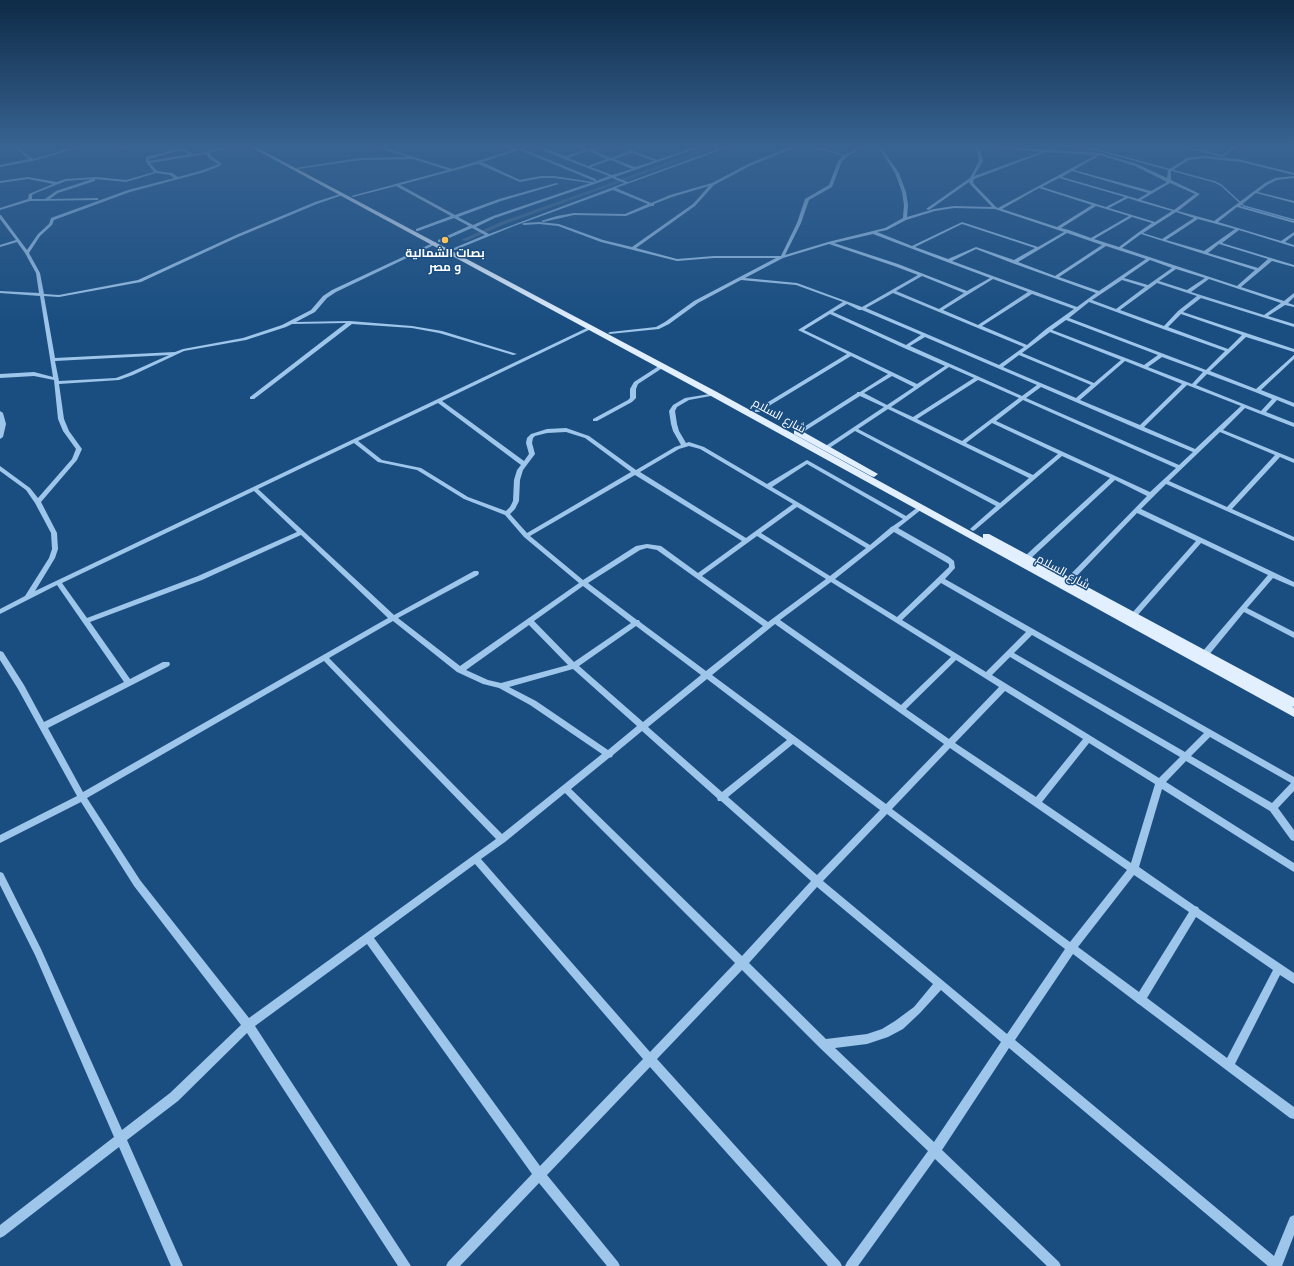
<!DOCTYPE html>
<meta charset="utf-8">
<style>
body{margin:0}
canvas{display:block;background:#1a4e81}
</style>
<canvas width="1294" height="1266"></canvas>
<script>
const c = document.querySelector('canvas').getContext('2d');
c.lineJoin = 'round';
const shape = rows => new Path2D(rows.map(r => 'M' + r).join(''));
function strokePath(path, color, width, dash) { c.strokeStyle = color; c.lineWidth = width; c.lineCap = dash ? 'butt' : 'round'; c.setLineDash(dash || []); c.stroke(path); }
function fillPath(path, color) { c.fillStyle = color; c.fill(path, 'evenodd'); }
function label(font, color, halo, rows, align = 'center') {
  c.font = font + ' Mulish,Cairo,sans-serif'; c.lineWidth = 3; c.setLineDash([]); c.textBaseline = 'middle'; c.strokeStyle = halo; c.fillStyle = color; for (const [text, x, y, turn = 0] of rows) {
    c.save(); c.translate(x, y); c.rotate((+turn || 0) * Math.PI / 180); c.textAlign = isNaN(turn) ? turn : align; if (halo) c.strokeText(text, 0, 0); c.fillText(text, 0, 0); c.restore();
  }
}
strokePath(shape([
 [1083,146,1215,182,1221,185,1244,206,1294,220]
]), '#91c1ed', 1.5);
fillPath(shape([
 [714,146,721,146,505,224,466,241,461,240,501,222,714,146]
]), '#42688e');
fillPath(shape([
 [13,146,16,146,33,159,79,146,83,146,33,161,0,167,0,165,29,159,13,146],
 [115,146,131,146,121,148,115,146],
 [227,146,231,146,210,153,212,157,221,163,220,166,205,172,130,192,54,220,52,225,40,236,29,253,40,273,44,294,59,295,138,280,236,235,315,202,340,194,343,195,317,204,238,237,141,282,59,297,44,296,55,358,175,352,183,349,243,338,282,325,311,310,323,296,332,290,435,242,436,242,436,244,336,292,327,298,315,312,296,322,350,321,412,326,442,331,517,354,513,355,439,333,412,328,352,324,254,399,250,399,250,397,346,323,292,324,286,327,246,340,184,351,133,375,119,380,59,384,64,419,69,431,82,449,77,460,41,502,57,533,58,549,55,558,35,591,589,327,593,328,442,401,524,461,529,454,526,443,527,438,531,434,547,429,566,428,589,436,636,470,675,447,681,445,673,431,671,424,669,411,673,405,685,398,716,393,716,395,689,400,677,407,675,411,677,424,679,431,686,443,689,442,704,447,767,484,807,460,906,516,918,507,922,507,923,508,922,509,898,528,949,557,954,561,955,568,945,579,1294,777,1294,791,1278,808,1294,830,1294,841,1291,840,1270,811,1186,761,1166,782,1294,863,1294,872,1162,789,1139,867,1195,906,1198,907,1199,909,1294,973,1294,984,1280,975,1235,1064,1294,1107,1294,1119,1290,1118,1140,1005,1137,1003,1136,1002,1073,954,1015,1040,1274,1256,1290,1217,1294,1215,1294,1235,1282,1266,1268,1266,1009,1048,942,1150,1059,1262,1061,1266,1047,1266,935,1159,858,1266,845,1266,847,1262,928,1151,820,1048,742,970,657,1059,840,1262,842,1266,828,1266,650,1067,547,1175,618,1262,620,1266,607,1266,539,1183,460,1266,446,1266,448,1262,532,1174,367,944,255,1026,411,1266,398,1266,247,1033,178,1101,127,1140,183,1266,171,1266,119,1147,4,1236,0,1238,0,1225,114,1137,35,955,0,885,0,872,3,873,41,949,122,1130,170,1093,241,1025,134,886,81,802,0,843,0,835,77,796,18,689,0,660,0,651,3,652,24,685,44,722,124,682,57,585,0,614,0,609,25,596,49,558,52,549,51,533,35,503,26,490,0,471,0,466,30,488,38,498,72,459,76,449,63,431,58,419,54,380,34,376,0,378,0,374,34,372,53,377,40,296,0,293,0,291,39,293,36,273,25,253,17,242,0,247,0,245,16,240,0,219,0,215,1,215,27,250,38,234,49,224,51,218,128,190,174,178,170,175,156,173,126,182,95,179,95,181,58,193,50,199,97,198,98,198,98,200,30,201,0,210,0,208,28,199,29,194,53,184,28,179,0,183,0,181,28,177,57,182,65,179,97,177,126,180,154,172,146,162,146,157,182,148,194,154,210,151,227,146],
 [182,150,190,154,149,161,149,159,182,150],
 [206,154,210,159,218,164,203,170,178,177,172,173,157,171,150,163,206,154],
 [92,179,56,191,45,199,32,199,32,195,38,192,66,181,92,179],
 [169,355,129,373,116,378,59,381,55,361,169,355],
 [438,403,521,465,517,470,514,480,513,501,510,507,506,511,468,497,421,468,382,460,358,441,438,403],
 [566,432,585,438,631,472,527,533,510,514,515,509,519,501,520,480,523,470,535,454,532,443,533,438,535,436,547,433,566,432],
 [354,443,378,462,417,470,464,499,505,515,524,537,579,583,460,666,398,618,478,575,479,573,478,571,474,571,394,615,258,489,354,443],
 [689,446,700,449,793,504,746,538,640,472,679,449,689,446],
 [807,464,903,519,893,526,891,527,890,528,870,545,772,487,807,464],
 [635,475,742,541,698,573,661,546,647,544,636,546,583,580,530,536,635,475],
 [254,491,297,532,198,576,87,618,62,583,254,491],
 [797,507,866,548,830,576,761,533,797,507],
 [894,532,949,564,949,567,897,617,835,579,894,532],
 [301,535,388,618,83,792,48,728,169,666,170,664,169,662,163,662,130,679,90,622,202,580,301,535],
 [757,536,826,579,768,622,702,576,757,536],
 [647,548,657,550,763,626,706,671,640,622,639,620,637,620,588,583,640,550,647,548],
 [831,582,951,657,901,705,780,620,831,582],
 [941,583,1026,632,986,672,902,620,941,583],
 [583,586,631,623,574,662,534,621,583,586],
 [393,621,457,672,483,684,499,688,530,705,602,754,502,834,329,658,393,621],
 [775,624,944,744,886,804,712,675,775,624],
 [529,625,568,665,501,683,488,680,466,670,529,625],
 [636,626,701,675,643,722,579,666,636,626],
 [1032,635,1204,733,1185,752,1014,653,1032,635],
 [1010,657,1180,757,1159,778,992,675,1010,657],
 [956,660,999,687,949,739,906,709,956,660],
 [324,661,496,839,249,1018,140,880,87,798,324,661],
 [573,669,637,726,608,750,536,701,509,687,573,669],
 [707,679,787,740,722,792,648,727,707,679],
 [1005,691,1083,739,1036,797,955,743,1005,691],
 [642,731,717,798,718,801,721,801,811,881,742,956,571,789,609,758,612,757,613,755,642,731],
 [1210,737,1291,783,1272,803,1191,756,1210,737],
 [1089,743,1155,784,1131,863,1042,802,1089,743],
 [793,744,880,810,817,875,728,797,793,744],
 [950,748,1127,870,1070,942,892,809,950,748],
 [565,793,735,963,650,1052,481,859,505,842,565,793],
 [887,814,1065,949,1007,1034,823,881,887,814],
 [475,864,643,1059,540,1166,374,938,475,864],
 [1134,875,1189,912,1139,992,1078,947,1134,875],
 [817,887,933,984,914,1007,895,1021,882,1029,867,1034,826,1039,749,963,817,887],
 [1196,917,1273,970,1227,1058,1147,998,1196,917],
 [941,990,1001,1042,934,1142,835,1048,867,1044,888,1037,903,1029,920,1013,941,990],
 [376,146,379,146,452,169,513,150,505,147,505,146,508,146,517,149,531,146,531,147,523,149,596,179,596,181,609,176,564,159,562,159,562,158,534,146,538,146,565,156,585,150,577,147,577,146,580,146,589,149,603,146,603,147,592,150,611,158,629,151,616,146,620,146,657,160,699,146,703,146,615,177,628,182,726,146,729,146,729,147,616,188,651,203,670,195,712,183,750,163,793,146,796,146,796,147,752,165,714,185,695,206,636,248,677,259,714,256,781,256,797,223,805,199,829,185,838,161,843,156,813,147,813,146,816,146,845,155,860,146,864,146,846,157,842,161,832,187,809,200,801,223,785,255,828,242,885,228,903,218,904,205,902,192,895,173,878,146,880,146,899,173,906,192,908,205,907,217,934,209,954,206,992,207,970,184,969,182,929,210,926,209,970,178,979,161,977,151,973,146,976,146,981,151,983,161,974,176,1041,152,1002,147,1001,146,1046,150,1100,153,1137,164,1167,178,1168,170,1187,158,1203,156,1238,159,1294,173,1294,175,1241,162,1203,158,1189,160,1171,171,1171,180,1200,194,1178,211,1214,221,1265,183,1275,178,1294,176,1294,178,1277,180,1267,185,1258,192,1294,201,1294,203,1256,193,1240,206,1294,221,1294,223,1237,207,1218,222,1281,241,1294,232,1294,235,1285,242,1294,245,1294,247,1239,230,1222,243,1294,265,1294,267,1272,261,1241,287,1284,301,1294,293,1294,297,1288,303,1294,305,1294,307,1285,305,1268,316,1294,324,1294,327,1201,298,1183,312,1294,349,1294,352,1246,337,1210,371,1256,389,1294,355,1294,359,1261,390,1294,403,1294,407,1277,400,1266,412,1294,423,1294,427,1245,408,1223,430,1294,459,1294,463,1280,457,1232,509,1294,537,1294,541,1166,484,1141,509,1294,582,1294,587,1273,578,1247,608,1294,632,1294,638,1244,612,1208,656,1202,656,1201,654,1202,652,1268,575,1201,543,1136,617,1132,617,1131,615,1132,613,1196,541,1137,513,1071,582,1067,582,1066,580,1067,578,1147,496,1115,480,1029,560,1025,560,1024,558,1025,556,1110,478,1062,456,975,530,973,531,970,529,971,528,996,506,855,431,828,449,824,449,824,447,884,407,860,396,800,434,796,434,796,432,857,393,857,392,860,392,888,374,851,356,759,412,755,412,755,410,847,354,798,330,843,302,796,285,741,280,698,303,669,324,659,329,610,334,608,333,610,332,656,327,665,322,694,301,776,258,714,258,677,261,601,242,558,226,539,224,524,225,522,224,524,223,539,222,559,224,603,240,632,247,693,204,709,186,672,197,654,204,654,206,651,206,626,216,574,215,543,222,541,221,557,216,574,213,625,214,648,204,613,190,514,226,455,250,454,250,454,248,485,235,472,228,440,242,438,242,438,240,469,226,454,218,418,231,416,231,416,229,451,216,396,186,353,197,351,196,448,170,413,159,360,160,298,169,296,168,360,158,408,157,376,147,376,146],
 [520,150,594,181,596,181,593,182,554,176,541,176,520,180,482,162,520,150],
 [588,151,607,159,588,166,568,158,588,151],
 [1046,152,1096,155,998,208,996,207,973,183,974,179,1046,152],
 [632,153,654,161,635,167,614,159,632,153],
 [1100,155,1135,166,1167,182,1151,191,1074,170,1100,155],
 [611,160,632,169,612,175,591,167,611,160],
 [478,164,520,182,541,178,554,178,590,183,493,216,473,225,458,217,501,201,559,184,556,183,499,199,455,215,400,185,478,164],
 [1072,171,1148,193,1138,199,1062,177,1072,171],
 [612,178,624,183,489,234,476,227,495,218,612,178],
 [1059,178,1125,197,1106,207,1042,187,1059,178],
 [1170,183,1195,194,1174,210,1141,200,1170,183],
 [1039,188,1092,205,1057,227,1002,209,1039,188],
 [1128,198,1137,201,1172,211,1155,222,1109,208,1128,198],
 [1096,206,1129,216,1091,238,1069,230,1061,228,1096,206],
 [954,208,995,209,1064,232,1038,247,962,222,912,246,877,232,887,230,906,220,935,211,954,208],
 [1176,212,1194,218,1162,239,1143,233,1176,212],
 [1132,217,1152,223,1139,232,1119,247,1094,239,1132,217],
 [1198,219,1235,229,1204,251,1166,240,1198,219],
 [962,224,1035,248,1014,260,976,247,948,259,915,247,962,224],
 [1067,233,1102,245,1055,276,1018,262,1067,233],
 [873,234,947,262,990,278,967,291,898,264,834,243,873,234],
 [1141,234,1204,254,1255,270,1237,286,1122,248,1141,234],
 [829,244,894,266,918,275,862,307,797,283,745,278,783,258,829,244],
 [1219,244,1268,259,1258,268,1208,253,1219,244],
 [1106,246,1146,259,1099,291,1059,277,1106,246],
 [976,249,1012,263,1096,293,1077,307,952,261,976,249],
 [1150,260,1172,268,1148,285,1124,278,1150,260],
 [1176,269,1205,278,1187,290,1159,281,1176,269],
 [922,276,964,293,939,309,896,291,922,276],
 [993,279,1028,292,978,325,943,310,993,279],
 [1209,279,1281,303,1264,315,1191,292,1209,279],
 [1122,280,1145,287,1116,309,1092,300,1122,280],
 [1157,283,1197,296,1178,311,1164,326,1120,310,1157,283],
 [893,293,1024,347,999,365,866,308,893,293],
 [1032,294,1074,309,1046,329,1027,345,982,326,1032,294],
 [1089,302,1163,329,1225,351,1206,370,1069,318,1089,302],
 [847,304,859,310,862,310,921,335,906,345,833,312,847,304],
 [830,314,904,348,945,366,917,384,804,330,830,314],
 [1181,314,1242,335,1228,349,1168,327,1181,314],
 [1066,320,1158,355,1144,365,1052,330,1066,320],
 [1050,332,1121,360,1094,383,1022,353,1050,332],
 [925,337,1037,385,1022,396,910,346,925,337],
 [1019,355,1091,385,1076,398,1003,367,1019,355],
 [1162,357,1203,372,1192,384,1148,367,1162,357],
 [1125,361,1182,384,1140,425,1080,400,1125,361],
 [949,367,974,378,913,417,891,407,949,367],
 [1207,374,1255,392,1272,399,1261,411,1196,385,1207,374],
 [892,376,914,387,887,405,864,393,892,376],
 [978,380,1019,398,962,441,917,419,978,380],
 [1187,385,1241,406,1195,449,1144,427,1187,385],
 [1041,387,1138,429,1193,452,1179,465,1026,398,1041,387],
 [1023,400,1176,468,1150,492,996,421,1023,400],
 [888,409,1029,478,1000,503,858,429,888,409],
 [992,423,1058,454,1033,475,966,443,992,423],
 [1220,432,1275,455,1227,507,1169,481,1220,432],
 [1180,146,1185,146,1222,155,1234,146,1238,146,1222,157,1180,146],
 [1291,146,1294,146,1294,147,1292,147,1291,146],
 [662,364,665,366,664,367,638,384,636,389,636,398,632,402,597,421,593,421,593,419,628,400,630,398,630,389,634,382,662,364],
 [0,411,3,413,6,424,3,437,0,439,0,411]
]), '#9ec5ea');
fillPath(shape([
 [249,146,254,146,717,392,983,538,983,534,989,534,1294,698,1294,707,1292,706,1294,708,1294,717,711,396,249,146],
 [794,430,800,430,878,474,874,477,871,476,794,434,794,430]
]), '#e2efff');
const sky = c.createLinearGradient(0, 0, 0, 323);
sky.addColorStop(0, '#0e2b47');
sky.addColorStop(0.45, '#386392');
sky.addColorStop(1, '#38639200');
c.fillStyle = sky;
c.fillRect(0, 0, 1294, 323);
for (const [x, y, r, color] of [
 [445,240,4,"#fdc35a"]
]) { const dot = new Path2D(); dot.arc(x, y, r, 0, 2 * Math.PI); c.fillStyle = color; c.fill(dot); strokePath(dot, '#1a4e81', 1.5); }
label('bold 12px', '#fff', '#1a4e81', [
 ["بصات الشمالية",445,253],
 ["و مصر",445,267]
]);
label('12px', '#fff', '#1a4e81', [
 ["شارع السلام",779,416,29],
 ["شارع السلام",1063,572,29]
]);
</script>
